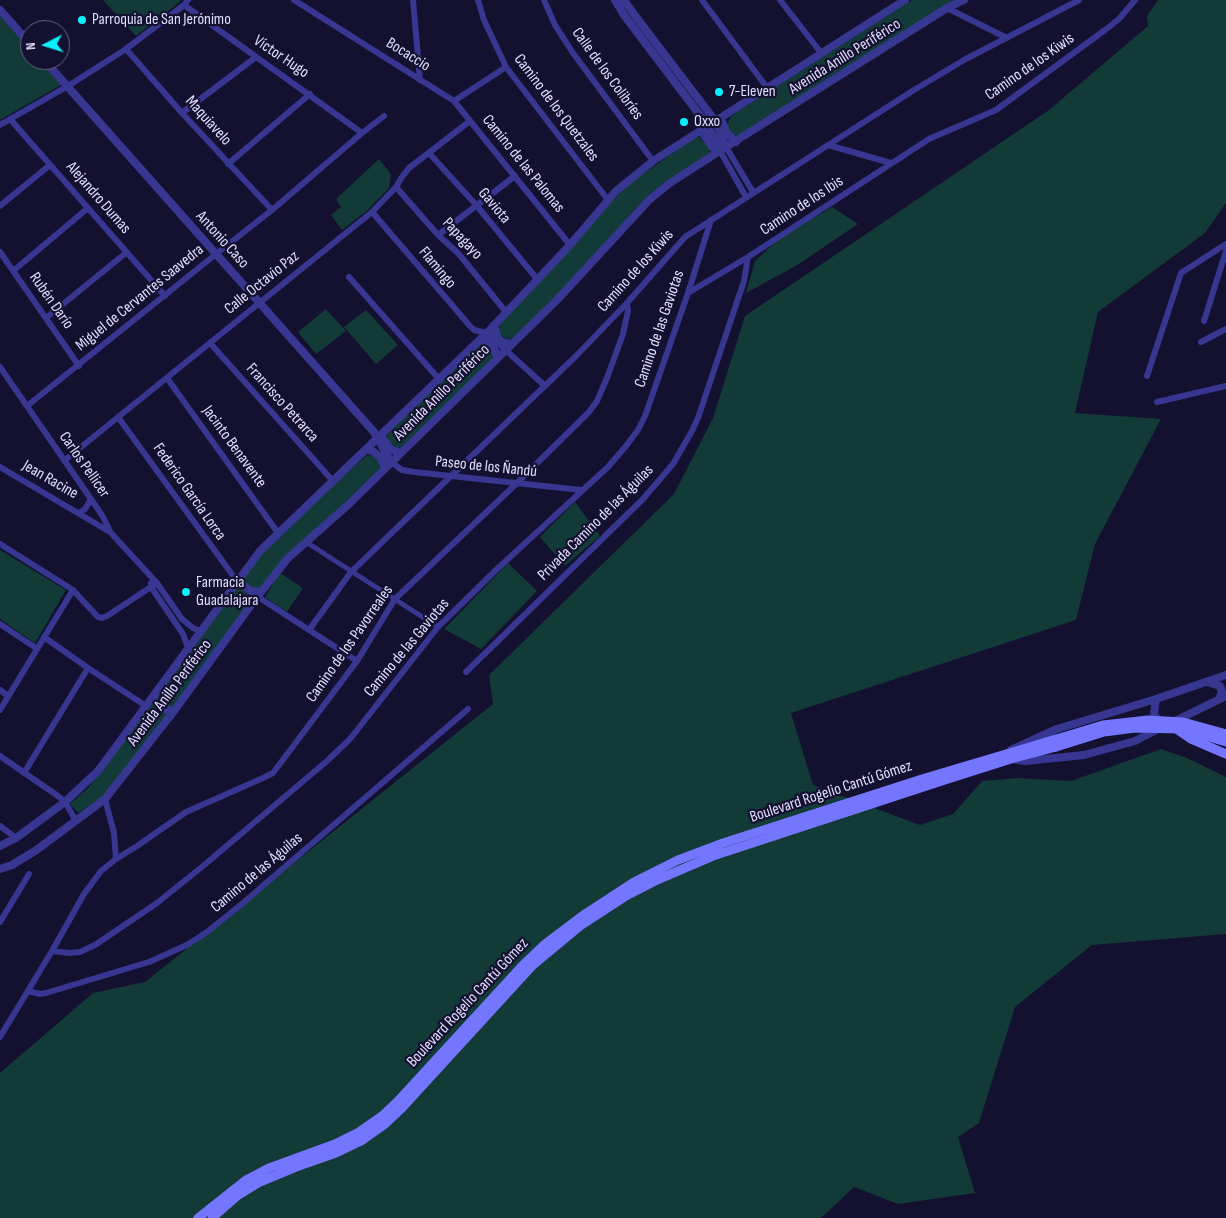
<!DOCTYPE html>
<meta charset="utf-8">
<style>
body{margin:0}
#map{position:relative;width:1226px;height:1218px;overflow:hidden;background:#14102f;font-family:"Sofia Sans Condensed",sans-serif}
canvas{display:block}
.north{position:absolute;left:20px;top:20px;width:50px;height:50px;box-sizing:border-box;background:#14102f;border:1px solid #666282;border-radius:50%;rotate:265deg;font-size:14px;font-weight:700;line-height:20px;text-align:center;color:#e1deff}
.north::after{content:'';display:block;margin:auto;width:18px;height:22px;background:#0aefff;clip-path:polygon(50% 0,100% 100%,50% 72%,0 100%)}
</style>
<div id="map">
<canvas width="1226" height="1218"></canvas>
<div class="north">N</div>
</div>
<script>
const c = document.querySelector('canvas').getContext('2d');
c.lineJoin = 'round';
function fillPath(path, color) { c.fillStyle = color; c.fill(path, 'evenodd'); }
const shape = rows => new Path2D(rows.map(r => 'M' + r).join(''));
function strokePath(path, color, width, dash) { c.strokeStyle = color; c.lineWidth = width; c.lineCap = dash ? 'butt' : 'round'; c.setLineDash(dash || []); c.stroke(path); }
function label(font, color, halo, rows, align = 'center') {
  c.font = font + ' "Sofia Sans Condensed",sans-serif'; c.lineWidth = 4.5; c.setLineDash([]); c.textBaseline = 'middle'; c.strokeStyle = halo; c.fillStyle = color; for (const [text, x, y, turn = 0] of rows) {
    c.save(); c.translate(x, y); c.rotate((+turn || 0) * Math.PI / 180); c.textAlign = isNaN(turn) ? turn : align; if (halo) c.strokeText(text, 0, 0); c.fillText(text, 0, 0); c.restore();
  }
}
fillPath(shape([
 [103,0,182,0,136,36],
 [912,0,955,0,737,136,730,133,727,125,731,116],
 [1158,0,1226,0,1226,203,1205,233,1098,312,1075,413,1161,419,1095,544,1076,620,791,713,813,785,920,825,953,814,982,781,1017,778,1071,781,1161,749,1187,758,1226,777,1226,934,1092,945,1015,1007,979,1123,958,1137,975,1193,898,1204,854,1187,821,1218,0,1218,0,1073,93,993,145,982,493,704,489,675,674,494,713,418,745,316,1049,110,1148,26,1147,16],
 [0,16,30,50,30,60,39,60,61,85,0,120],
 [699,137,709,148,710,155,652,192,634,210,573,279,513,339,505,338,501,335,499,331,500,325,627,185,693,139],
 [379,159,391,174,389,188,368,210,342,230,331,215,341,207,337,202,337,198],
 [832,207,858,224,799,264,746,293,755,261,781,237],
 [326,309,346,331,316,354,298,332],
 [366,310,398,345,376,364,344,327],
 [480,343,490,348,493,355,492,360,400,449,392,445,387,439,388,434],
 [367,455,375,456,380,462,382,467,310,535,133,760,102,797,78,813,70,804,89,787,262,553,285,529],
 [575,502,600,536,565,566,540,537],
 [0,550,66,590,35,643,0,619],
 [508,563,537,591,481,649,444,629],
 [280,573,303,588,287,612,265,597]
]), '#123a37');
strokePath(shape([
 [306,542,438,627]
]), '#373792', 5);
strokePath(shape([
 [294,0,454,101,570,245],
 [413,0,420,80],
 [478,0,484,20,506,67,608,200],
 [544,0,555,25,573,53,653,161],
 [702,0,768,89],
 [780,0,822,54],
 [184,5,362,133],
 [947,8,1007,38],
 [126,49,182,113,272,210],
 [454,101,506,67],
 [182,113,256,57],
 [10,119,165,296],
 [0,125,68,86,126,49,184,5,188,0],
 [828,145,891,163],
 [726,147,753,192],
 [720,151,746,197],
 [429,153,477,206,537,279],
 [228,164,310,94],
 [396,187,438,235,458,253,506,312],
 [0,206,50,165],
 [372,212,470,326,474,330,487,333,545,386],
 [438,235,515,176],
 [0,252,79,366],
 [13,271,88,208],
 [349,277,439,379],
 [688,293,748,257,929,139,996,110,1105,30,1119,19,1135,0],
 [46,318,127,252],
 [1204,321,1226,251],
 [1201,342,1226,329],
 [210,343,333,481],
 [0,367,102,515,111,533,157,583,182,619,193,628,201,631],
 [1147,376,1181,273,1226,244],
 [167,378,278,533],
 [1157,402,1226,386],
 [27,406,216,254,272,210,362,133,384,116],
 [118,417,239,584],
 [65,460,372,212,396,187,402,177,409,168,470,121],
 [391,462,402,470,414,472,581,490],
 [0,467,110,532],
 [79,513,85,509,91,499],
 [0,544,73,590,98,617,102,618,107,616,157,583],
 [151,583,151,587,183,634,188,648],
 [255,595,357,661],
 [0,624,36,648],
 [309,630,351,572,576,356,627,303,685,237,914,90,964,60,1079,0],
 [44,637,88,668,146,706],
 [466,672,643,499,673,464,692,431,698,418,744,281,748,257],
 [0,690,8,696],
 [0,710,73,590],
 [0,756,58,796,65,802,76,821],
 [24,773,88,668],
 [105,799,114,833,116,859],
 [0,826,16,838],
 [0,922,29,874],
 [52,951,69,953,80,952,95,945,157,903,203,866,327,761,350,739,438,627,496,570,608,467,626,446,638,430,645,416,688,293,711,220],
 [28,991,40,994,46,993,149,962,187,945,207,932,243,903,468,709],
 [0,1037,52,951,84,894,101,871,116,859,137,846,186,812,263,778,273,773,357,661,395,599,516,484,589,412,597,401,607,378,623,334,628,311,627,303]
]), '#373792', 6);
strokePath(shape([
 [615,0,624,15,708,126,720,151],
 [624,0,636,17,716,122,726,147],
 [0,10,30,44],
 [44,60,374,432,391,462],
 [721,119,727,133,736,142],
 [701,131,713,148],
 [494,325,498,338,502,342,511,344],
 [481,339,493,345,497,357],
 [384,440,390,449,401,453],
 [367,449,374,452,380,457,385,467],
 [239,580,245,587,251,591,261,592],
 [1207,682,1220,686,1222,692,1219,699],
 [153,697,158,704,164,709,174,711],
 [1156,699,1154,714,1160,724],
 [1173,722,1226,696],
 [1011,750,1057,729,1156,699,1226,675],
 [1011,759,1025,761,1084,755,1135,741,1160,728],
 [0,846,16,838,65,802,98,771,260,551,487,333,570,245,616,191,653,161,905,0],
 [0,869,12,865,35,851,105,799,174,711,254,601,288,558,349,504,557,300,649,200,670,183,726,147,947,8,964,0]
]), '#373792', 8);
strokePath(shape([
 [1175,728,1191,739,1226,754],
 [198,1218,246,1180,269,1168,335,1144,359,1132,382,1116,397,1102,522,966,545,944,582,916,634,882,678,860,723,843,922,779,1053,740],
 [212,1218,237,1196,260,1182,296,1167,336,1153,361,1141,385,1124,402,1108,533,965,580,926,626,896,657,880,713,856,948,779,1011,759,1056,747]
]), '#7576ff', 9);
strokePath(shape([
 [1053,740,1103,725,1148,720,1183,722,1226,734],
 [1056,747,1104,732,1135,728,1182,729,1226,742]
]), '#7576ff', 9);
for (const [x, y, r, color] of [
 [82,20,5,"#0aefff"],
 [719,92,5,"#0aefff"],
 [684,122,5,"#0aefff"],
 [186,592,5,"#0aefff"]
]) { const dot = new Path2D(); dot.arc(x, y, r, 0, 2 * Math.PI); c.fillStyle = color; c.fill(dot); strokePath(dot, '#14102f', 2); }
label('16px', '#e1deff', '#14102f', [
 ["Parroquia de San Jerónimo",92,20],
 ["7-Eleven",729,92],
 ["Oxxo",694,122],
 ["Farmacia",196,583],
 ["Guadalajara",196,601]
], 'left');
label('16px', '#e1deff', '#14102f', [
 ["Bocaccio",408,55,32],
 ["Víctor Hugo",281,57,34],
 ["Avenida Anillo Periférico",845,57,-32],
 ["Camino de los Kiwis",1030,67,-35],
 ["Calle de los Colibríes",607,74,54],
 ["Camino de los Quetzales",556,108,53],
 ["Maquiavelo",208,121,48],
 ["Camino de las Palomas",523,164,51],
 ["Alejandro Dumas",98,198,49],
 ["Gaviota",494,206,50],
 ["Camino de los Ibis",802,206,-33],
 ["Papagayo",462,239,47],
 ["Antonio Caso",222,240,48],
 ["Flamingo",437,268,50],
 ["Camino de los Kiwis",636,271,-48],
 ["Calle Octavio Paz",262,283,-39],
 ["Miguel de Cervantes Saavedra",140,298,-39],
 ["Rubén Darío",51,301,55],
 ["Camino de las Gaviotas",660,329,-71],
 ["Avenida Anillo Periférico",442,393,-45],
 ["Francisco Petrarca",282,403,48],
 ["Jacinto Benavente",234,447,54],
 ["Carlos Pellicer",84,465,55],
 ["Paseo de los Ñandú",486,467,6],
 ["Jean Racine",50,480,30],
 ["Federico García Lorca",189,492,55],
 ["Privada Camino de las Águilas",596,523,-45],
 ["Camino de los Pavorreales",350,644,-55],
 ["Camino de las Gaviotas",407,648,-50],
 ["Avenida Anillo Periférico",170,693,-53],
 ["Boulevard Rogelio Cantú Gómez",831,792,-18],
 ["Camino de las Águilas",257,873,-40],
 ["Boulevard Rogelio Cantú Gómez",468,1003,-47]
]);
</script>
